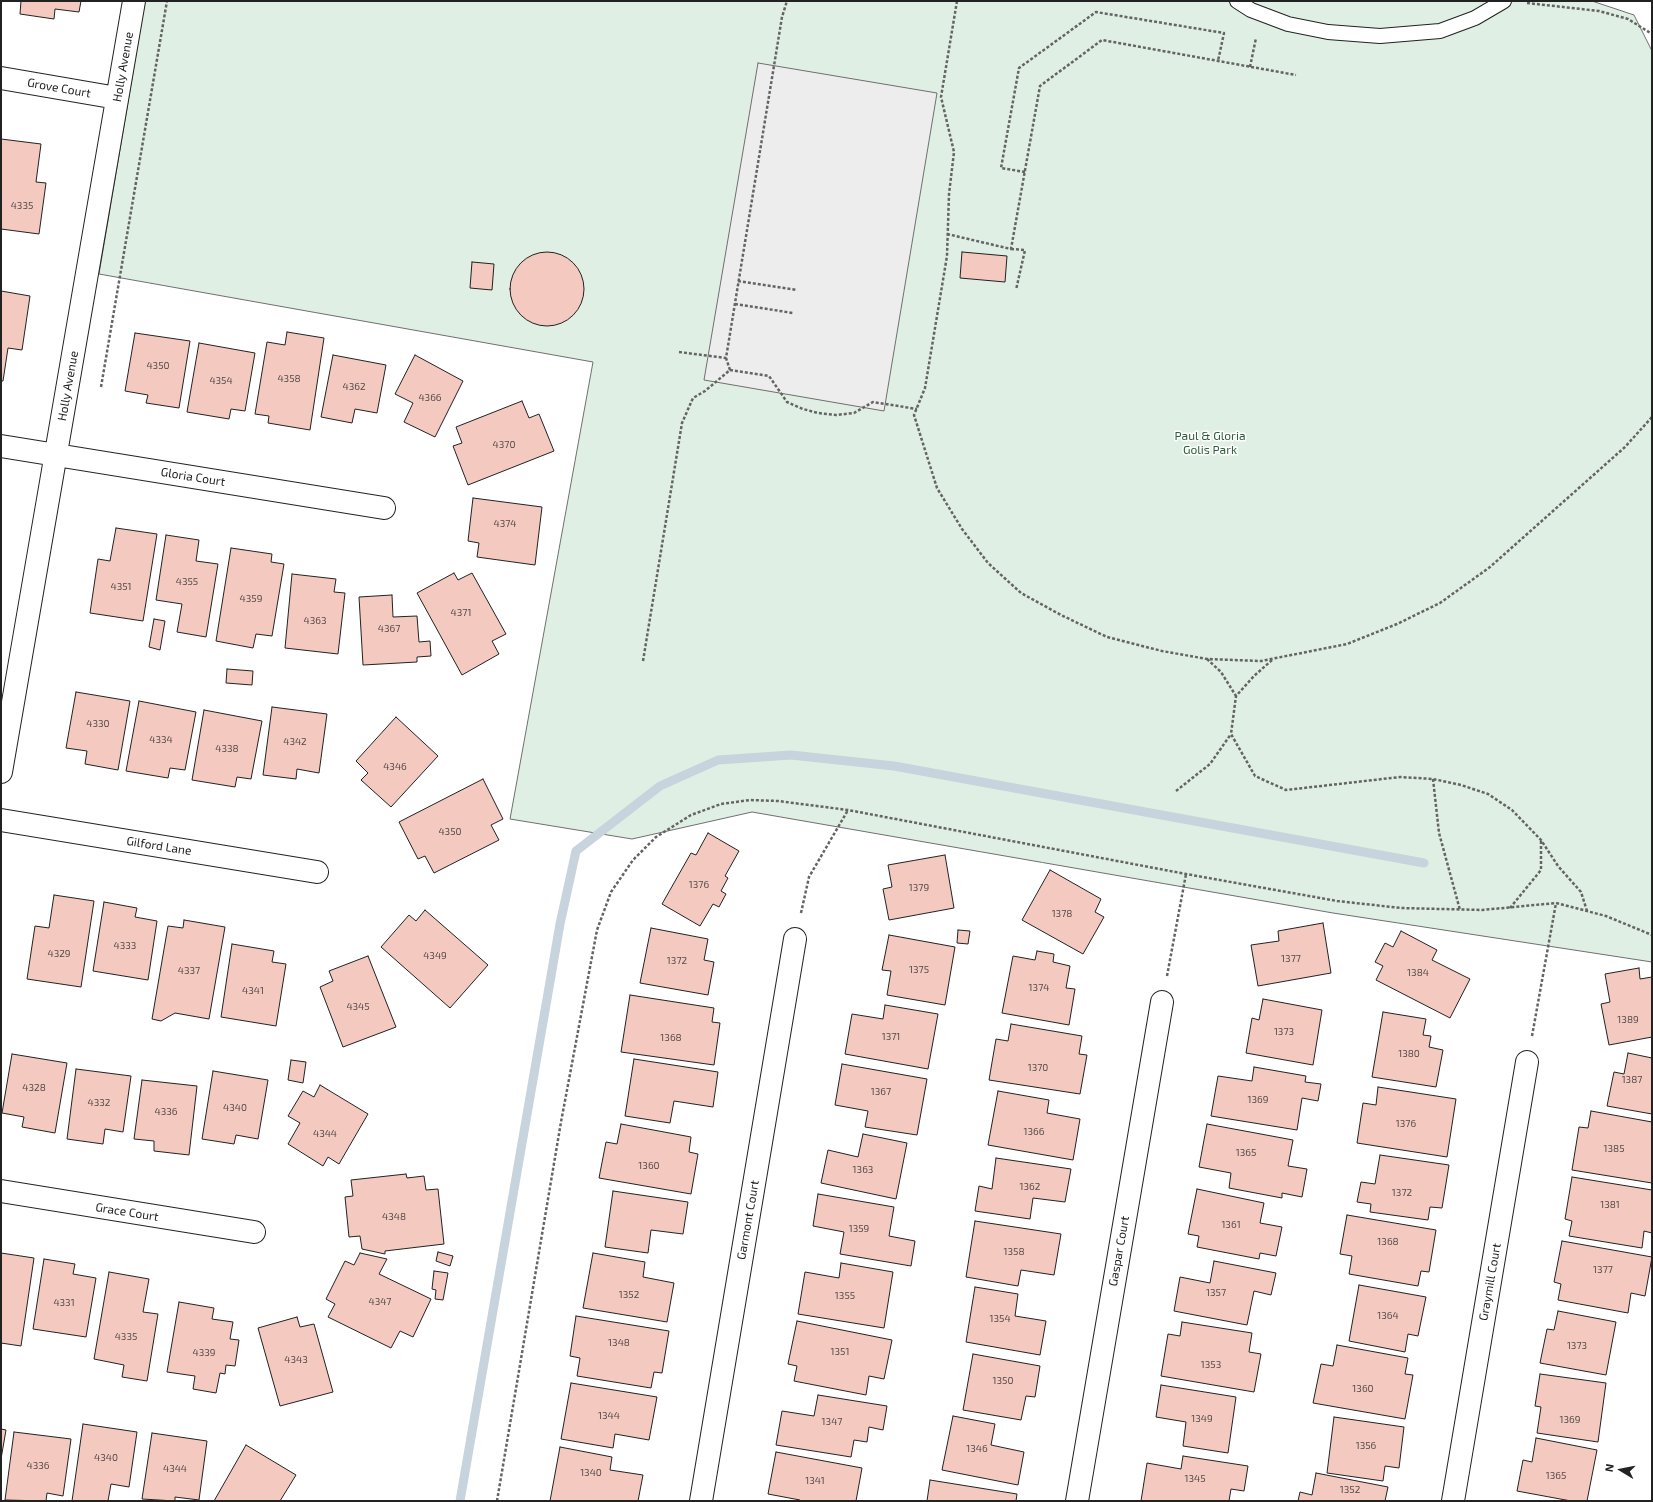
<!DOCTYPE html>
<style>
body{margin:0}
#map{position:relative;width:1653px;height:1502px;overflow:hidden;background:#fff;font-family:"Exo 2",sans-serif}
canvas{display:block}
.frame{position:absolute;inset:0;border:2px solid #222;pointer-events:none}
.north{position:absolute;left:1601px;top:1450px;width:40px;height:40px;-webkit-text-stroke:3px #fff;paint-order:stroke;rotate:280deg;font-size:11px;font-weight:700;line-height:16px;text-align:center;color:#222}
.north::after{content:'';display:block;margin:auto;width:14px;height:18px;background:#222;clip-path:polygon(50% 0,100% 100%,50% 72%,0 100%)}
</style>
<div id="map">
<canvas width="1653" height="1502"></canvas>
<div class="frame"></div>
<div class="north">N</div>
</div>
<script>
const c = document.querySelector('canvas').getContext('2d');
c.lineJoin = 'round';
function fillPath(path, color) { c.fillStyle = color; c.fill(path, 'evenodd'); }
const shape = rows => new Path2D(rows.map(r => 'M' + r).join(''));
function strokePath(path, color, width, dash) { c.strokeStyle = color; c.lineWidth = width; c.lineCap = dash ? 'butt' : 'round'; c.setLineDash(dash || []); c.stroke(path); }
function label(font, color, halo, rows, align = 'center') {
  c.font = font + ' "Exo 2",sans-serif'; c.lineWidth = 3; c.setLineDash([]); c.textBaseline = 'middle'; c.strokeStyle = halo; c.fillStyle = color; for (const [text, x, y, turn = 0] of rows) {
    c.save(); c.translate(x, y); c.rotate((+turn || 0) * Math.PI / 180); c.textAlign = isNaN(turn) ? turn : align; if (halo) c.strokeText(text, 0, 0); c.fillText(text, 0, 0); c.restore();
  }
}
const green = shape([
 [145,1,1592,1,1634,15,1652,51,1652,962,1333,913,752,812,632,839,510,819,593,362,99,274,145,1]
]);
fillPath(green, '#e0efe3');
strokePath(green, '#6f6f6f', 1);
const parking = shape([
 [758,63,937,93,884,411,704,380,758,63]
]);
fillPath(parking, '#ededed');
strokePath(parking, '#6f6f6f', 1);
strokePath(shape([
 [460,1501,560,924,576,851,660,786,718,760,791,755,894,766,1424,863]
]), '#c7d3dd', 9);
const building = shape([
 [21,1,81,1,79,12,55,9,54,19,20,14,21,1],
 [1,139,41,144,36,182,46,183,39,234,1,229,1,139],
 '510 289a37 37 0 1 1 74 0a37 37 0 1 1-74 0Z',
 [962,252,1007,256,1005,282,960,278,962,252],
 [472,262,494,264,492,290,470,288,472,262],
 [1,291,30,296,22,350,8,348,3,381,1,381,1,291],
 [287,332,324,338,310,430,268,423,269,416,255,414,267,342,285,345,287,332],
 [135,333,190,341,179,408,146,403,148,395,125,391,135,333],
 [199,343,255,353,245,411,231,409,229,419,187,412,199,343],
 [333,355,386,365,377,413,355,409,352,423,321,417,333,355],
 [415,355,463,381,435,437,404,422,413,403,395,394,415,355],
 [522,401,529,418,539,414,554,451,468,485,453,446,462,443,456,427,522,401],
 [473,498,542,507,535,565,477,557,479,543,468,541,473,498],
 [116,528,157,534,143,621,90,613,98,559,110,561,116,528],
 [166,535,199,540,196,561,218,564,206,637,177,632,182,604,156,600,166,535],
 [231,548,272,554,271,562,284,564,272,636,256,634,253,648,216,641,231,548],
 [454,573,458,580,472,573,506,634,492,641,499,654,462,675,417,593,454,573],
 [292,574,336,579,334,592,345,593,338,654,285,648,292,574],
 [392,595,393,617,417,616,419,642,430,641,431,656,417,657,417,662,363,665,359,597,392,595],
 [154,619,165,621,160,650,149,647,154,619],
 [227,669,253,671,252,685,226,683,227,669],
 [76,692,130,701,118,770,85,764,87,751,66,748,76,692],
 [139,701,196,712,185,770,170,768,168,778,126,771,139,701],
 [272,707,327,714,319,773,297,769,296,779,263,775,272,707],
 [204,710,262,721,251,779,237,777,235,787,192,780,204,710],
 [396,717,438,756,391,807,361,780,368,773,356,761,396,717],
 [483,779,503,819,491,825,499,840,434,873,425,856,418,859,399,822,483,779],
 [708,833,739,851,725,876,728,878,721,891,726,894,719,907,713,904,700,926,662,904,691,853,696,855,708,833],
 [945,855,954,908,889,920,883,889,892,887,888,865,945,855],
 [1050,870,1101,899,1095,912,1104,917,1083,954,1022,920,1050,870],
 [54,895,94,901,81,987,27,979,35,926,49,928,54,895],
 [104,902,137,908,135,917,157,921,148,980,93,971,104,902],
 [425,910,488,965,450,1008,381,947,409,915,416,921,425,910],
 [184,920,225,927,209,1019,175,1013,161,1021,152,1019,168,926,183,928,184,920],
 [1323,923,1331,973,1258,986,1251,945,1279,941,1278,931,1323,923],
 [651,928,708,939,704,960,714,962,708,995,640,983,651,928],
 [958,930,970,931,968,944,957,943,958,930],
 [1401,931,1437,950,1432,960,1470,979,1450,1018,1376,980,1383,966,1375,962,1385,943,1393,947,1401,931],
 [889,935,955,947,945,1005,887,995,891,971,882,970,889,935],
 [232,944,274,951,272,962,286,964,276,1026,221,1017,232,944],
 [1037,951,1054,954,1053,962,1070,966,1066,988,1075,989,1069,1025,1002,1013,1013,956,1035,960,1037,951],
 [368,956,396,1027,343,1047,320,987,333,981,329,971,368,956],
 [1639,968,1640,979,1652,977,1652,1037,1609,1045,1601,1004,1610,1002,1605,974,1639,968],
 [630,995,714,1008,712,1022,720,1023,714,1065,621,1052,630,995],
 [1263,999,1322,1010,1313,1065,1246,1053,1252,1018,1259,1020,1263,999],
 [885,1005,938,1014,928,1069,845,1054,852,1014,883,1019,885,1005],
 [1383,1012,1426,1019,1423,1035,1431,1036,1429,1047,1443,1050,1436,1087,1372,1077,1383,1012],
 [1011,1024,1082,1036,1079,1054,1087,1055,1080,1094,989,1080,996,1039,1008,1041,1011,1024],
 [1628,1053,1652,1058,1652,1114,1607,1106,1614,1072,1624,1074,1628,1053],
 [12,1054,67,1063,55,1133,22,1127,24,1117,2,1113,12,1054],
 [634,1059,718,1072,713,1107,674,1101,670,1123,625,1116,634,1059],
 [291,1060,306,1062,303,1083,288,1080,291,1060],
 [842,1064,927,1079,917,1135,865,1127,868,1111,835,1105,842,1064],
 [1254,1067,1306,1076,1305,1082,1321,1084,1318,1101,1302,1098,1297,1130,1211,1116,1218,1076,1252,1081,1254,1067],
 [76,1069,131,1076,123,1132,105,1129,103,1144,67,1139,76,1069],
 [213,1071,268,1080,258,1139,236,1135,234,1144,202,1139,213,1071],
 [142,1080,197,1086,189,1155,154,1151,154,1141,134,1139,142,1080],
 [320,1085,368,1114,339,1164,328,1157,323,1166,288,1144,300,1123,288,1116,303,1091,314,1097,320,1085],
 [1378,1087,1456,1099,1447,1157,1357,1143,1363,1103,1376,1105,1378,1087],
 [998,1091,1049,1100,1047,1113,1080,1119,1073,1160,988,1145,998,1091],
 [1591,1111,1652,1122,1652,1183,1572,1170,1579,1127,1588,1128,1591,1111],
 [621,1124,691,1137,689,1152,698,1154,691,1194,599,1178,606,1142,617,1144,621,1124],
 [1207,1124,1293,1140,1288,1166,1307,1169,1302,1197,1282,1193,1282,1198,1229,1188,1231,1173,1199,1167,1207,1124],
 [863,1134,907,1143,896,1199,821,1183,828,1150,858,1157,863,1134],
 [1380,1155,1449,1165,1442,1208,1430,1207,1428,1220,1370,1212,1371,1204,1357,1202,1361,1182,1375,1184,1380,1155],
 [996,1158,1071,1169,1065,1202,1033,1198,1030,1219,975,1211,979,1186,992,1189,996,1158],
 [406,1174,407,1178,424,1176,426,1190,438,1189,444,1244,385,1251,385,1254,362,1249,360,1236,349,1237,345,1197,353,1196,351,1180,406,1174],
 [1572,1177,1652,1190,1652,1233,1644,1231,1642,1248,1569,1236,1572,1221,1565,1219,1572,1177],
 [1197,1189,1264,1203,1260,1223,1282,1227,1276,1256,1260,1253,1259,1259,1197,1247,1199,1236,1188,1234,1197,1189],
 [613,1191,688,1202,683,1234,651,1230,648,1253,605,1247,613,1191],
 [818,1194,894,1207,889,1236,915,1241,911,1266,840,1254,844,1232,813,1226,818,1194],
 [1347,1215,1436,1230,1429,1272,1421,1271,1418,1286,1349,1274,1352,1256,1340,1254,1347,1215],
 [975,1221,1061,1234,1054,1275,1021,1270,1018,1286,966,1277,975,1221],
 [1562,1241,1652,1257,1645,1296,1631,1293,1628,1313,1558,1300,1561,1284,1554,1282,1562,1241],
 [438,1252,453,1256,450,1266,436,1261,438,1252],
 [1,1253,34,1258,21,1346,1,1343,1,1253],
 [360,1253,387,1259,379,1274,431,1299,413,1337,400,1331,391,1348,328,1317,335,1304,326,1299,345,1261,354,1265,360,1253],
 [593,1253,645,1262,643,1277,674,1283,667,1322,583,1308,593,1253],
 [44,1259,75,1264,73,1274,96,1278,86,1337,33,1329,44,1259],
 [1214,1261,1276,1273,1271,1295,1254,1291,1247,1325,1174,1311,1180,1277,1210,1283,1214,1261],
 [841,1263,893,1272,884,1328,798,1314,805,1272,839,1278,841,1263],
 [434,1271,448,1273,443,1300,435,1299,436,1290,432,1289,434,1271],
 [109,1272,149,1279,143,1312,158,1314,147,1381,122,1377,124,1365,94,1359,109,1272],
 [1359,1285,1426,1297,1418,1336,1408,1334,1405,1352,1349,1341,1359,1285],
 [975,1287,1018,1294,1015,1316,1046,1321,1040,1355,966,1342,975,1287],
 [179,1302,214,1308,212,1319,233,1322,230,1339,239,1340,235,1366,226,1365,225,1374,220,1373,216,1393,193,1389,195,1376,167,1372,179,1302],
 [1558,1311,1616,1322,1606,1375,1540,1363,1547,1329,1554,1330,1558,1311],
 [576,1316,669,1331,662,1373,654,1372,651,1388,577,1376,580,1358,570,1356,576,1316],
 [297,1317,300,1327,314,1324,333,1392,280,1406,258,1328,297,1317],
 [797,1321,892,1340,884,1379,869,1376,866,1395,794,1381,797,1366,788,1364,797,1321],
 [1182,1322,1252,1333,1249,1352,1261,1354,1254,1392,1161,1376,1168,1334,1180,1336,1182,1322],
 [1337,1345,1408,1358,1405,1374,1413,1375,1405,1419,1313,1403,1321,1364,1333,1366,1337,1345],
 [973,1354,1040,1366,1035,1397,1026,1396,1021,1420,963,1410,973,1354],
 [1540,1374,1606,1383,1598,1442,1537,1433,1541,1407,1535,1406,1540,1374],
 [571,1383,657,1397,649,1440,615,1434,613,1448,561,1439,571,1383],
 [1161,1385,1236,1397,1228,1453,1183,1446,1186,1422,1156,1417,1161,1385],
 [818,1395,887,1406,883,1430,869,1427,867,1442,854,1440,851,1457,776,1445,782,1411,814,1416,818,1395],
 [953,1416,995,1424,991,1445,1024,1452,1018,1485,942,1470,953,1416],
 [1334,1417,1404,1427,1399,1468,1385,1466,1383,1481,1327,1473,1334,1417],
 [83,1424,137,1432,129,1487,111,1484,108,1501,72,1501,83,1424],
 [1,1429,6,1430,1,1459,1,1429],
 [14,1432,71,1439,63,1496,47,1493,46,1501,5,1500,14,1432],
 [152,1433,207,1441,199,1500,175,1497,175,1501,142,1499,152,1433],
 [1536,1438,1597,1450,1587,1501,1571,1501,1517,1491,1523,1460,1532,1462,1536,1438],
 [246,1445,296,1475,280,1501,214,1501,246,1445],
 [560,1447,612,1457,610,1470,643,1475,638,1501,550,1501,560,1447],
 [776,1452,862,1468,856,1501,799,1501,800,1500,768,1494,776,1452],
 [1183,1456,1248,1466,1244,1491,1231,1489,1229,1501,1141,1501,1147,1463,1181,1469,1183,1456],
 [1316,1473,1388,1487,1385,1501,1298,1501,1300,1492,1312,1495,1316,1473],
 [930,1480,1017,1494,1016,1501,927,1501,930,1480]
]);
fillPath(building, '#f3c9c0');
strokePath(building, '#222', 1);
const lane = shape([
 [1237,1,1251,10,1288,24,1328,32,1380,36,1440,31,1475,18,1504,1]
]);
const street = shape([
 [1,78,117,98],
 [1,446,384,508],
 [1,772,134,1],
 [1,820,317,872],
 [1,1191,254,1232],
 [701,1501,795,939],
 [1077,1501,1162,1002],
 [1453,1501,1527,1062]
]);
strokePath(lane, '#222', 16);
strokePath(street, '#222', 24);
strokePath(shape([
 [957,1,941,97,954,152,949,194,947,256,925,388,914,415,937,488,962,529,988,563,1021,593,1061,615,1107,637,1162,651,1207,659,1261,661,1347,644,1397,624,1440,603,1490,567,1625,447,1652,417],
 [1527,3,1599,11,1628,19,1652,34],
 [1250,67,1256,38],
 [1025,172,1001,168,1019,68,1096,12,1224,33,1218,61],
 [947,234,1011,249,1040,86,1102,40,1296,75],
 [1011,249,1025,250,1016,290],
 [738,281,797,290],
 [735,304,793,313],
 [679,352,726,358,782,17,787,1],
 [730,370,769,376,787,402,803,409,818,413,836,415,854,413,873,402,917,409],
 [101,387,167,1],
 [1207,659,1221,672,1236,696],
 [1272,660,1254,676,1236,696,1231,734,1255,776,1286,790,1400,777,1433,779,1461,785,1488,794,1512,810,1541,840,1558,866,1581,892,1587,911],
 [643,661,682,423,693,398,705,391,730,370,726,358],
 [1433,779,1439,833,1460,910],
 [1176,791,1210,764,1231,734],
 [1510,908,1541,870,1541,840],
 [801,913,809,877,848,810],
 [1167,976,1186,874],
 [1532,1036,1556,903],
 [497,1501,561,1122,597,930,611,892,633,860,656,837,691,815,721,804,750,800,778,801,848,810,1186,874,1337,901,1401,908,1482,910,1556,903,1606,916,1652,935]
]), '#646464', 2.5, [3, 2]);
strokePath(lane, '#fff', 14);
strokePath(street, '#fff', 22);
label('10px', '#564c4a', null, [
 ["4335",22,206],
 ["4350",158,366],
 ["4358",289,379],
 ["4354",221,381],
 ["4362",354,387],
 ["4366",430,398],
 ["4370",504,445],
 ["4374",505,524],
 ["4355",187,582],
 ["4351",121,587],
 ["4359",251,599],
 ["4371",461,613],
 ["4363",315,621],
 ["4367",389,629],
 ["4330",98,724],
 ["4334",161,740],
 ["4342",295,742],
 ["4338",227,749],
 ["4346",395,767],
 ["4350",450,832],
 ["1376",699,885],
 ["1379",919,888],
 ["1378",1062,914],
 ["4333",125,946],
 ["4329",59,954],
 ["4349",435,956],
 ["1377",1291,959],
 ["1372",677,961],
 ["1375",919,970],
 ["4337",189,971],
 ["1384",1418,973],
 ["1374",1039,988],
 ["4341",253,991],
 ["4345",358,1007],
 ["1389",1628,1020],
 ["1373",1284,1032],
 ["1371",891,1037],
 ["1368",671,1038],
 ["1380",1409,1054],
 ["1370",1038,1068],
 ["1387",1632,1080],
 ["4328",34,1088],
 ["1367",881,1092],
 ["1369",1258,1100],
 ["4332",99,1103],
 ["4340",235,1108],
 ["4336",166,1112],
 ["1376",1406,1124],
 ["1366",1034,1132],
 ["4344",325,1134],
 ["1385",1614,1149],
 ["1365",1246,1153],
 ["1360",649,1166],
 ["1363",863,1170],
 ["1362",1030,1187],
 ["1372",1402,1193],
 ["1381",1610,1205],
 ["4348",394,1217],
 ["1361",1231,1225],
 ["1359",859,1229],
 ["1368",1388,1242],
 ["1358",1014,1252],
 ["1377",1603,1270],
 ["1357",1216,1293],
 ["1352",629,1295],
 ["1355",845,1296],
 ["4347",380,1302],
 ["4331",64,1303],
 ["1364",1388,1316],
 ["1354",1000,1319],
 ["4335",126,1337],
 ["1348",619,1343],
 ["1373",1577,1346],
 ["1351",840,1352],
 ["4339",204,1353],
 ["4343",296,1360],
 ["1353",1211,1365],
 ["1350",1003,1381],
 ["1360",1363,1389],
 ["1344",609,1416],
 ["1349",1202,1419],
 ["1369",1570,1420],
 ["1347",832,1422],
 ["1356",1366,1446],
 ["1346",977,1449],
 ["4340",106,1458],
 ["4336",38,1466],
 ["4344",175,1469],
 ["1340",591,1473],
 ["1365",1556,1476],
 ["1345",1195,1479],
 ["1341",815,1481],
 ["1352",1350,1490]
]);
label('12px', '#222', '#fff', [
 ["Holly Avenue",123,67,-80],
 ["Grove Court",59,88,10],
 ["Holly Avenue",68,386,-80],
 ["Gloria Court",193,477,9],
 ["Gilford Lane",159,846,9],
 ["Grace Court",127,1212,9],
 ["Garmont Court",748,1220,-80],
 ["Gaspar Court",1119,1251,-80],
 ["Graymill Court",1490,1282,-80]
]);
label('12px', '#2f5e38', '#fff', [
 ["Paul & Gloria",1210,436],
 ["Golis Park",1210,450]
]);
</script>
